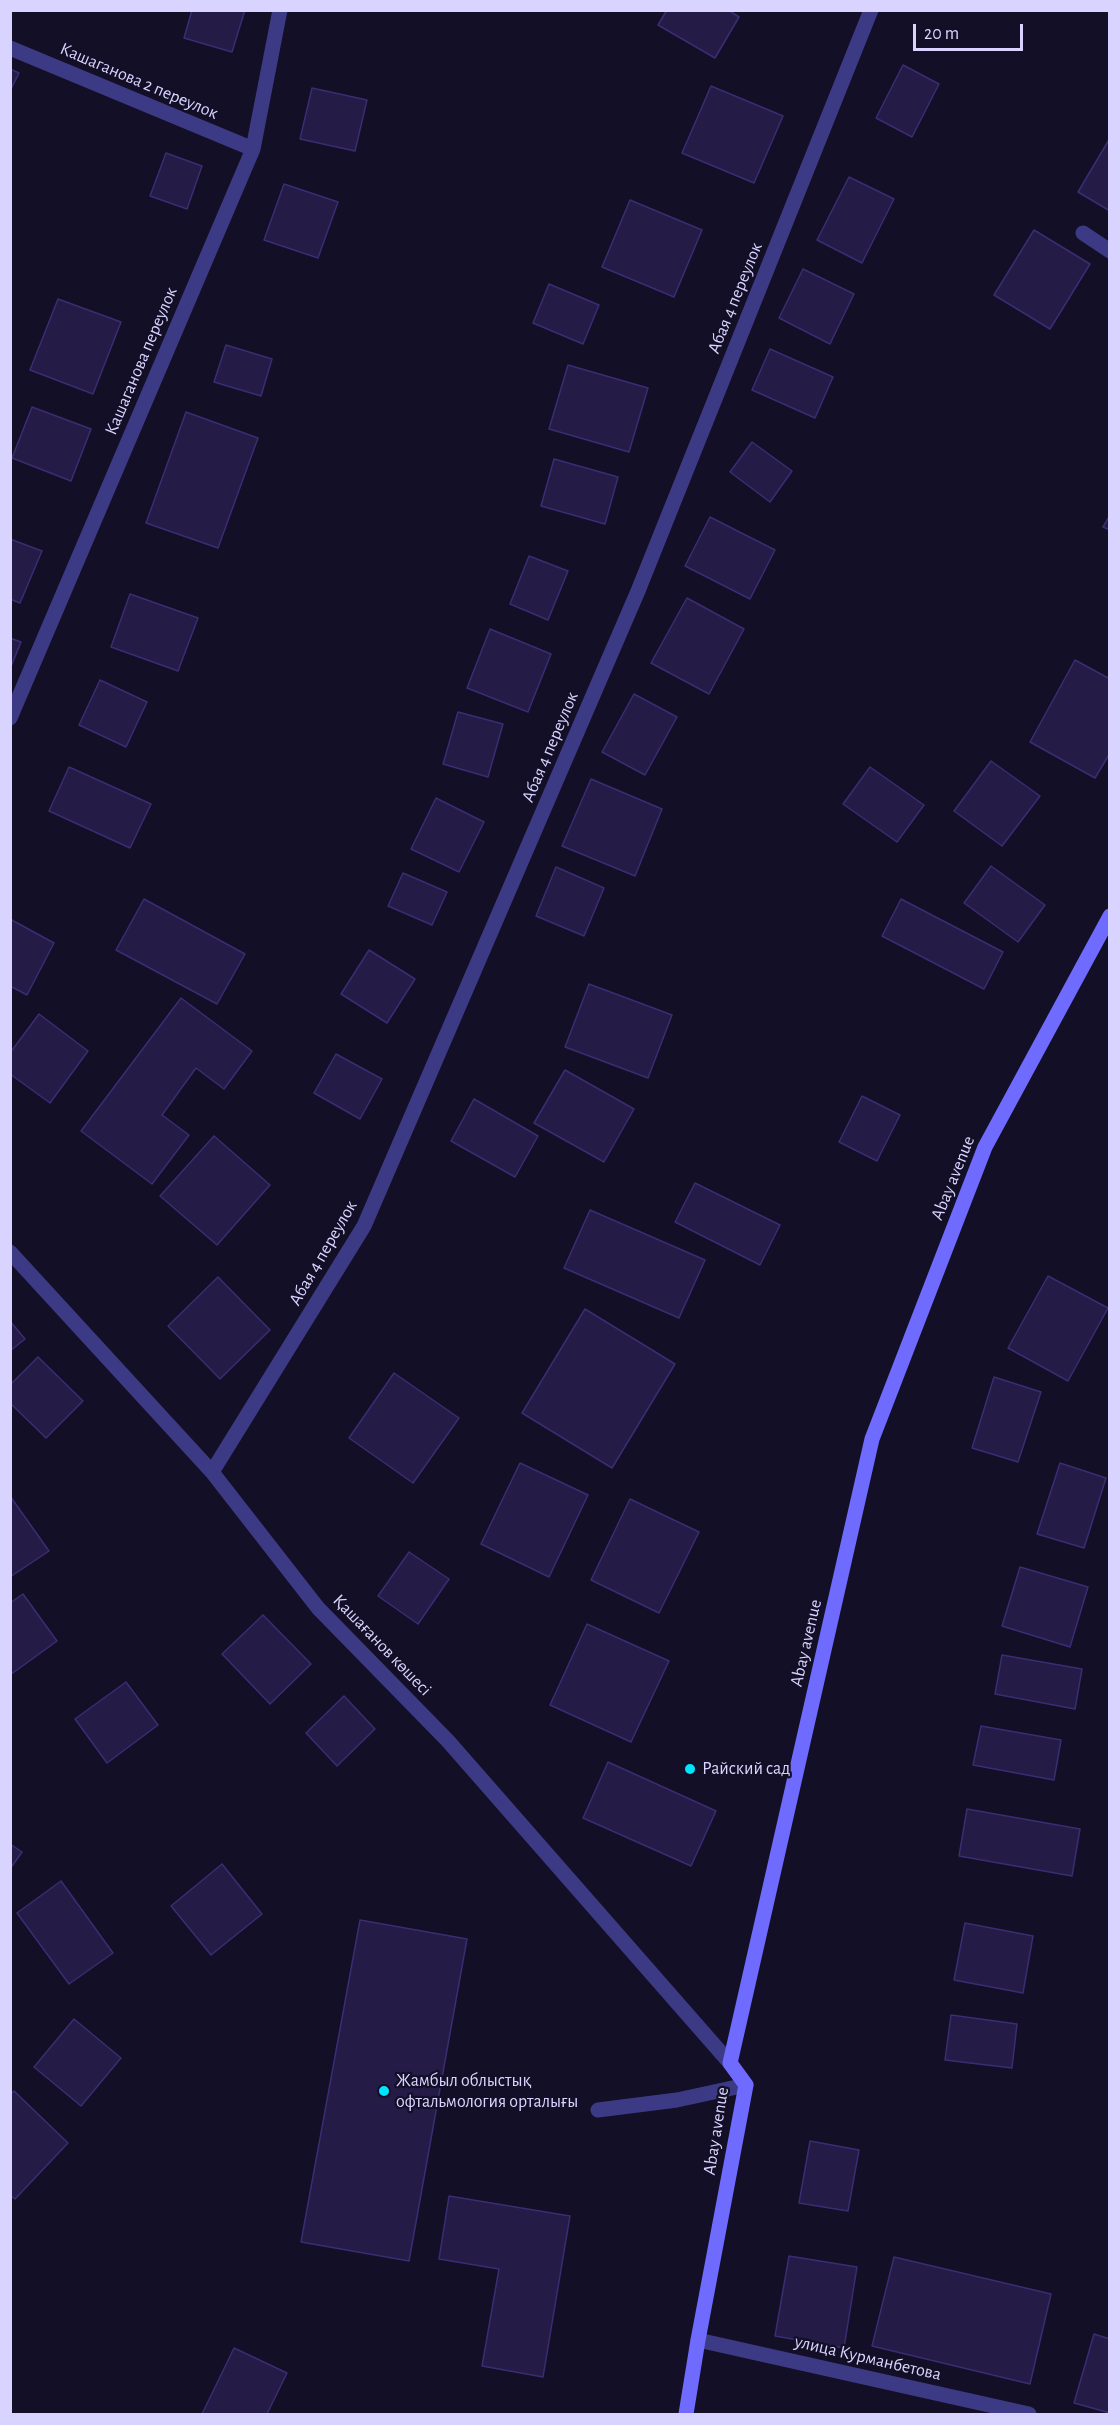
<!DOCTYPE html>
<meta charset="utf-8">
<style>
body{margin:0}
#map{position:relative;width:1120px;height:2425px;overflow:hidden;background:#130f26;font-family:"Alegreya Sans",sans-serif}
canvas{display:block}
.frame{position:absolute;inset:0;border:12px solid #d9d4ff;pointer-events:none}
.scale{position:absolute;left:913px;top:24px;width:110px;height:27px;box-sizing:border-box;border:3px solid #d9d4ff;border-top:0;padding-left:8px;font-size:18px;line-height:21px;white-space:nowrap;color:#d9d4ff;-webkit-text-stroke:4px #130f26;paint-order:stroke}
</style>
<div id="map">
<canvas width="1120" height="2425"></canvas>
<div class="frame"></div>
<div class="scale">20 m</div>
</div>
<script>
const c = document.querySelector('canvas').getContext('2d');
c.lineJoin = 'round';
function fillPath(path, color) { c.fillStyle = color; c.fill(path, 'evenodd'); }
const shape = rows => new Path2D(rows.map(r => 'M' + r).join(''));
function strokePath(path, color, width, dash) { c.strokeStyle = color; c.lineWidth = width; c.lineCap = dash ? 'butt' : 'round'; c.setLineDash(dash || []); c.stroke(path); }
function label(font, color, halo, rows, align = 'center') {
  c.font = font + ' "Alegreya Sans",sans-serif'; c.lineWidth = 4.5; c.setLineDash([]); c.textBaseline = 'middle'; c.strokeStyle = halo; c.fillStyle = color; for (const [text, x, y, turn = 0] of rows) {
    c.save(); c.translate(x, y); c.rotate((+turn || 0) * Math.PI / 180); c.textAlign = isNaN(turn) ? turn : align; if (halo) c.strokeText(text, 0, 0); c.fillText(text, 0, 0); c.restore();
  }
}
const building = shape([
 [192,10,245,10,232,52,184,38,192,10],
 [667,10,728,10,739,17,715,58,658,25,667,10],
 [903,65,939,84,912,137,876,118,903,65],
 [10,69,19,73,10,91,10,69],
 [711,86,783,116,754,183,682,153,711,86],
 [312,88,367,100,355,151,300,139,312,88],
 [1110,138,1110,211,1078,192,1110,138],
 [166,153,202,166,187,209,150,196,166,153],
 [849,177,894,199,862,263,817,240,849,177],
 [284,184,338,202,318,258,264,240,284,184],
 [630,200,702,230,674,297,602,267,630,200],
 [1034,230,1090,264,1050,329,994,295,1034,230],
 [803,269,854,294,830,344,779,318,803,269],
 [549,284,599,305,583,344,533,323,549,284],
 [58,299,121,322,93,394,30,370,58,299],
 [226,345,272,359,261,396,214,382,226,345],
 [770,349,833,377,815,418,752,390,770,349],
 [568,365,648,388,629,452,549,429,568,365],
 [32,407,91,429,71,481,12,458,32,407],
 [186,412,258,438,218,548,146,523,186,412],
 [752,442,792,471,770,502,730,472,752,442],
 [554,459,618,477,605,524,541,506,554,459],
 [1110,515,1110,530,1103,527,1110,515],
 [710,517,775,550,750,599,685,566,710,517],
 [10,539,42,551,20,603,10,599,10,539],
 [529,556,568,571,548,620,510,604,529,556],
 [130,594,198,618,178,671,111,647,130,594],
 [687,598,744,629,709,694,651,663,687,598],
 [490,629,551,654,528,712,467,688,490,629],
 [10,638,21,642,10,669,10,638],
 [1075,660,1110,679,1110,753,1095,778,1030,742,1075,660],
 [100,680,147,702,126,747,79,725,100,680],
 [634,694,677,717,645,775,602,752,634,694],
 [458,712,503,724,488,777,443,764,458,712],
 [991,761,1040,796,1002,846,954,811,991,761],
 [69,767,151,804,130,848,49,811,69,767],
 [870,767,924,805,897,842,843,804,870,767],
 [591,779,662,809,635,876,562,846,591,779],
 [436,798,484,822,459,872,411,849,436,798],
 [991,866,1045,905,1018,942,964,903,991,866],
 [556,867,604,888,584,936,536,916,556,867],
 [403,873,447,892,432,925,388,906,403,873],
 [144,899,245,954,217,1004,116,950,144,899],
 [901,899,1003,952,984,989,882,936,901,899],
 [10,919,54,943,27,995,10,986,10,919],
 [369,950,415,979,387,1023,341,994,369,950],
 [589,984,672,1015,648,1078,565,1047,589,984],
 [181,998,252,1051,224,1089,196,1068,162,1115,189,1135,152,1184,81,1131,181,998],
 [39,1014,88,1051,50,1103,10,1074,10,1053,39,1014],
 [336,1054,382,1079,360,1119,314,1093,336,1054],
 [565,1070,634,1109,604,1162,534,1123,565,1070],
 [862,1096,900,1115,877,1161,839,1142,862,1096],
 [474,1099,538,1136,515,1177,451,1141,474,1099],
 [214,1136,270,1185,217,1245,160,1196,214,1136],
 [695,1183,780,1225,760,1265,675,1222,695,1183],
 [590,1210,705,1260,679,1318,564,1268,590,1210],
 [1048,1276,1108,1308,1068,1381,1008,1348,1048,1276],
 [218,1277,270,1330,220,1379,168,1326,218,1277],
 [585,1309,675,1364,612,1468,522,1413,585,1309],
 [10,1321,25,1339,10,1351,10,1321],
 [38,1357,83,1401,46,1438,10,1403,10,1385,38,1357],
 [394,1373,459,1418,413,1483,349,1438,394,1373],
 [994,1377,1041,1392,1018,1462,972,1448,994,1377],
 [520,1463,588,1495,549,1577,481,1544,520,1463],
 [1060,1463,1106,1478,1084,1548,1037,1534,1060,1463],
 [10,1496,49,1551,10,1577,10,1496],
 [630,1499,699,1532,659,1613,591,1580,630,1499],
 [409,1552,449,1579,418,1624,378,1596,409,1552],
 [1020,1567,1088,1587,1070,1647,1002,1626,1020,1567],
 [23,1594,57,1641,10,1675,10,1603,23,1594],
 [263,1615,311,1664,270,1704,222,1654,263,1615],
 [587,1624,669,1661,631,1742,550,1705,587,1624],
 [1002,1655,1082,1669,1075,1709,995,1694,1002,1655],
 [126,1682,158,1725,107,1763,75,1719,126,1682],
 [344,1696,375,1729,337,1766,306,1733,344,1696],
 [981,1726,1061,1740,1054,1780,973,1765,981,1726],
 [608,1762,716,1811,691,1866,583,1818,608,1762],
 [967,1809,1080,1829,1072,1876,959,1856,967,1809],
 [10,1844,22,1852,10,1869,10,1844],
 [222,1864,262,1914,211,1955,171,1906,222,1864],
 [61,1881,113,1953,69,1984,17,1913,61,1881],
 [360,1920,467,1939,409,2261,301,2242,360,1920],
 [965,1923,1033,1936,1023,1993,954,1980,965,1923],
 [951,2015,1017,2024,1012,2068,945,2060,951,2015],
 [74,2019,121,2058,81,2106,34,2067,74,2019],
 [14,2091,68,2143,15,2199,10,2195,10,2095,14,2091],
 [810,2141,859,2150,848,2211,799,2203,810,2141],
 [449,2196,570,2216,543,2377,482,2366,499,2269,439,2259,449,2196],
 [789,2256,857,2267,844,2348,775,2336,789,2256],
 [894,2257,1051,2294,1030,2384,872,2346,894,2257],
 [1094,2334,1110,2339,1110,2413,1074,2403,1094,2334],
 [234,2348,287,2373,267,2414,202,2414,234,2348]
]);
fillPath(building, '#241b47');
strokePath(building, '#3b2d73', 1.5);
strokePath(shape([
 [1083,233,1110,251],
 [598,2110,677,2100,746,2085]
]), '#3d3a85', 15);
strokePath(shape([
 [10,48,253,149],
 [10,718,253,149,280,10],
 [10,1252,212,1472,318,1608,448,1741,730,2063],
 [212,1472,364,1226,638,591,871,10],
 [698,2340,1029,2414]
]), '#3d3a85', 15);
strokePath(shape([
 [686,2414,698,2340,746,2085,730,2063,872,1439,985,1147,1110,916]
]), '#6f6bff', 15);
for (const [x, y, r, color] of [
 [690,1769,6,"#00e5ff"],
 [384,2091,6,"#00e5ff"]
]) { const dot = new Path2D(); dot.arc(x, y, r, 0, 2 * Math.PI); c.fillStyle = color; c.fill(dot); strokePath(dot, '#130f26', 2); }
label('18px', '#d9d4ff', '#130f26', [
 ["Кашаганова 2 переулок",139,81,23],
 ["Абая 4 переулок",735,298,-68],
 ["Кашаганова переулок",141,361,-67],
 ["Абая 4 переулок",550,747,-67],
 ["Abay avenue",953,1178,-68],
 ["Абая 4 переулок",323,1253,-60],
 ["Abay avenue",806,1643,-77],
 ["Қашағанов көшесі",382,1645,46],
 ["Abay avenue",716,2131,-81],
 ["улица Курманбетова",868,2358,13]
]);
label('18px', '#d9d4ff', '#130f26', [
 ["Райский сад",702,1769],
 ["Жамбыл облыстық",396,2081],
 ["офтальмология орталығы",396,2102]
], 'left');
</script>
